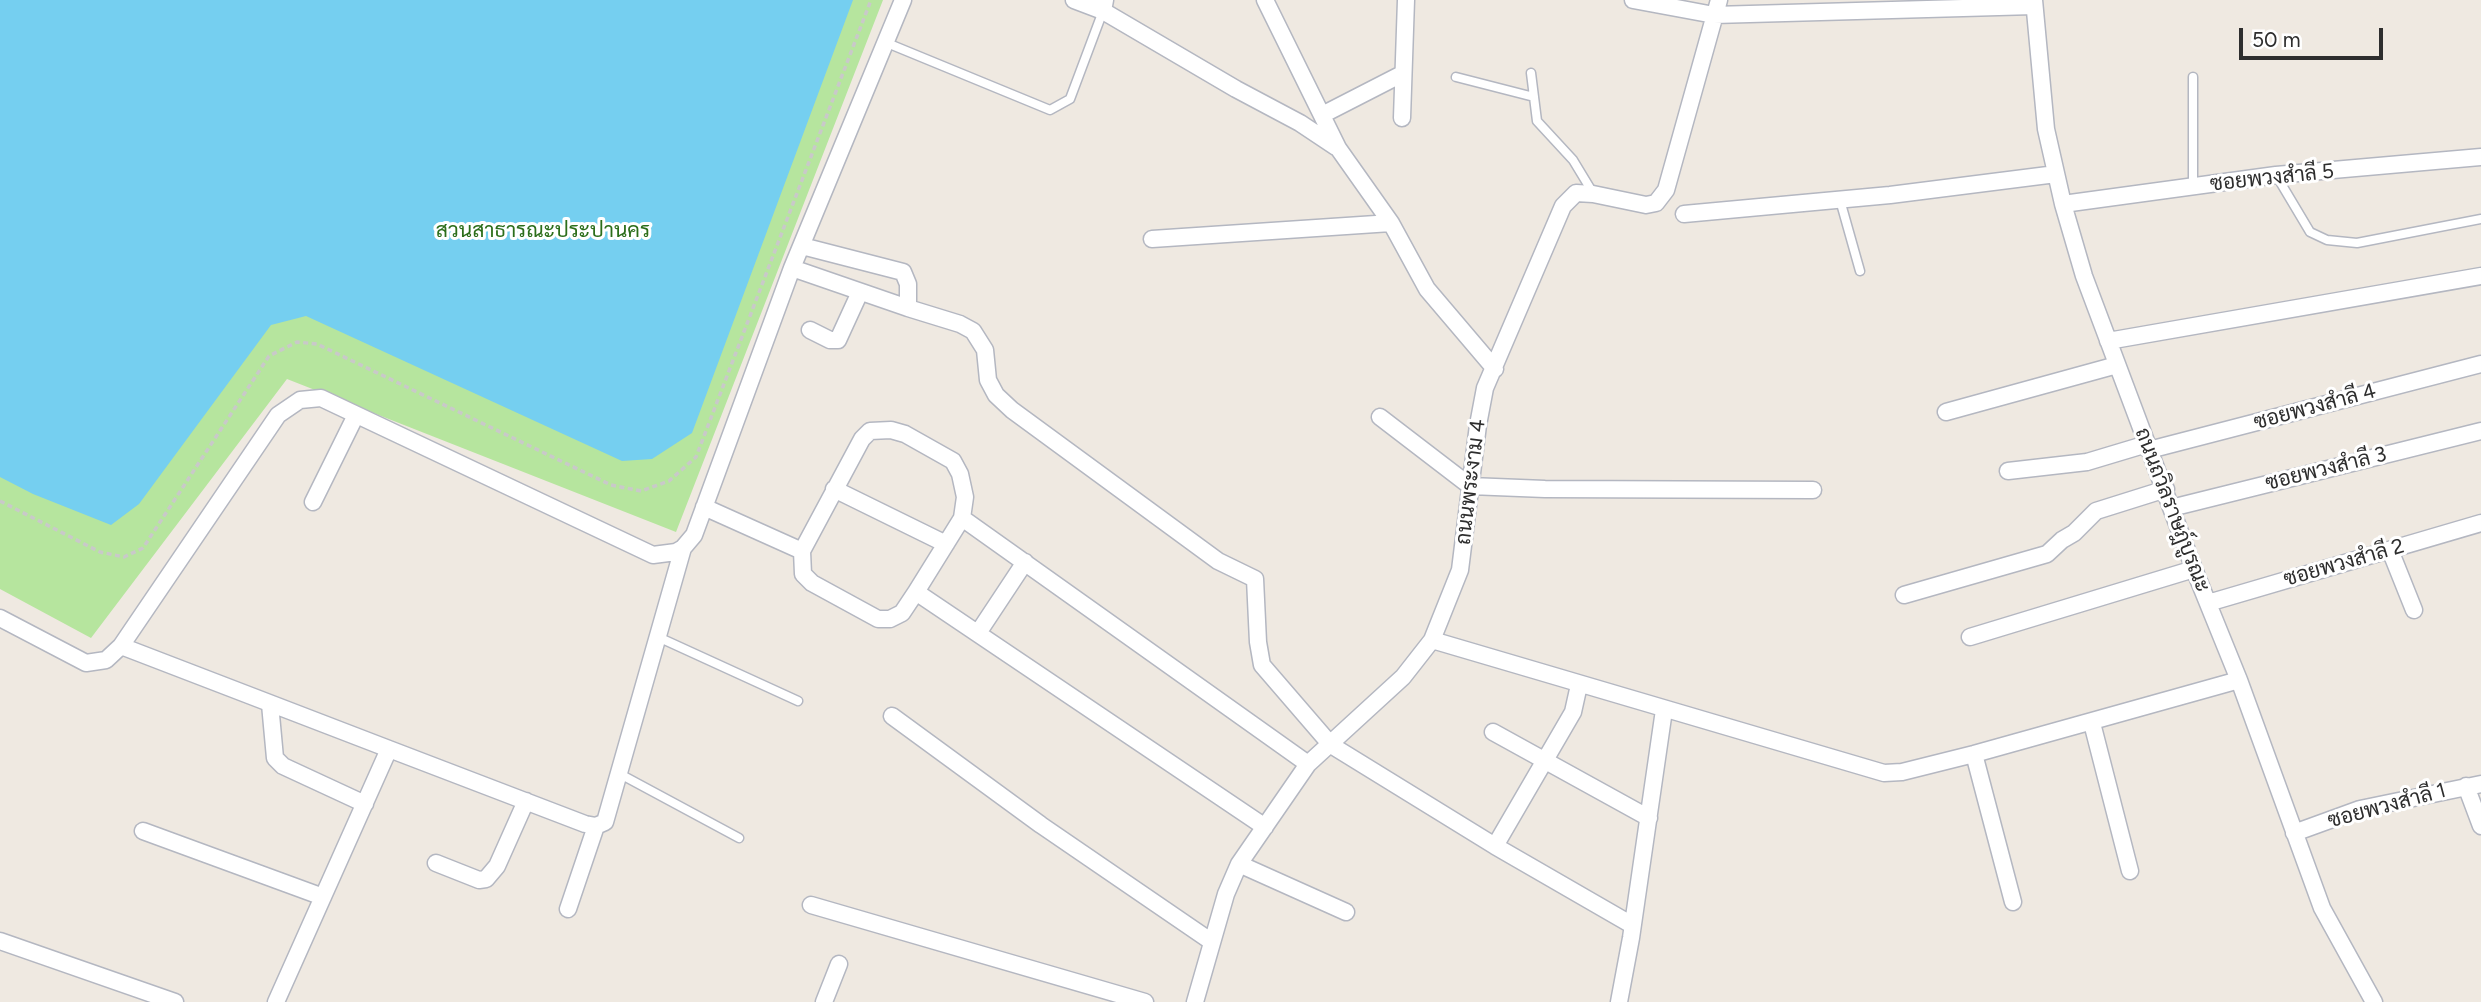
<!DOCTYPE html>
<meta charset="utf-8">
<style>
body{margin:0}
#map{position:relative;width:2481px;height:1002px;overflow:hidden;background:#efe9e1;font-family:Figtree,sans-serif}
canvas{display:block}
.scale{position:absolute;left:2239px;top:28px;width:144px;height:32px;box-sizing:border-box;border:4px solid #2e2e2e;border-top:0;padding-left:9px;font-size:21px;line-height:24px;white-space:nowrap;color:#2e2e2e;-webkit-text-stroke:5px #fff;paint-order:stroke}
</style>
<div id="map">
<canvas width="2481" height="1002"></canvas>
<div class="scale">50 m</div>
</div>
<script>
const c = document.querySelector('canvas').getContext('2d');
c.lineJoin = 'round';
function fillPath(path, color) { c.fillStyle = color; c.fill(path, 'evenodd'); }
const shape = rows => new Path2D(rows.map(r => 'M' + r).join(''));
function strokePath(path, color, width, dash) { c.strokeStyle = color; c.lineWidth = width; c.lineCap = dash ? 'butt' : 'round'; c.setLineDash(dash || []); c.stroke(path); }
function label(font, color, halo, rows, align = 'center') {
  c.font = font + ' Figtree,Sarabun,sans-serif'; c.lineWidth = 6; c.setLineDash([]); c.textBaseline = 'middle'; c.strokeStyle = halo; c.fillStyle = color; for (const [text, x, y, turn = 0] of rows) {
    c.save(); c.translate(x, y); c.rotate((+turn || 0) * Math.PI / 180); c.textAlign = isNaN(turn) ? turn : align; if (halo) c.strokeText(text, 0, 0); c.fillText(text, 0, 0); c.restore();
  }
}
fillPath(shape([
 [0,0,883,0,676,532,287,379,91,638,0,589]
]), '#b6e59e');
fillPath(shape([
 [0,0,853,0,692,433,652,459,622,461,306,316,271,325,139,504,111,525,33,494,0,477]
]), '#75cff0');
const lane = shape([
 [887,43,1050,110,1070,99,1103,11],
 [1531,73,1537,121,1573,160,1593,193],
 [1456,77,1534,97],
 [2276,175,2310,232,2327,240,2357,243,2481,219],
 [2193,187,2193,77],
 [1840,200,1860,271],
 [658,637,798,701],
 [620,774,739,838]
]);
const street = shape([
 [1074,0,1103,11],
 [1105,0,1103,11,1236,89,1300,123,1336,147],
 [1265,0,1338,148,1391,223,1427,289,1495,369],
 [1633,0,1714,15,2034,6],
 [2034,0,2046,129,2063,204,2084,276,2194,569,2239,680,2322,908,2374,1002],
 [1322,115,1402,74],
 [1402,118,1406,0],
 [2063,204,2276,175,2481,157],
 [1684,214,1890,195,2056,174],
 [1152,239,1391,223],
 [802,246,903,272,908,284,908,308],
 [792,268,908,308,960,324,973,331,985,350,988,380,996,395,1012,410,1218,561,1255,579,1258,642,1262,665,1331,745,1495,846,1632,925],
 [810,330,830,340,838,340,860,292],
 [2108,341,2481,276],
 [1946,412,2117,365],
 [1380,417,1470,486,1545,489,1813,490],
 [2149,450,2481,364],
 [2008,471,2087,462,2147,444],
 [834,489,946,544],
 [313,502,356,415],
 [704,507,802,551],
 [2171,508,2481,431],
 [2390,550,2414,610],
 [916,592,902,613,890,619,878,619,812,583,803,574,802,551,862,439,870,431,891,430,905,434,953,461,960,474,965,497,962,518],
 [1904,595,2047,554,2062,540,2074,533,2096,511,2166,489],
 [2208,603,2481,523],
 [0,618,86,663,106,660,121,646,278,415,300,400,321,398,653,555,676,552,683,548,694,535,792,268,903,0],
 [978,633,1025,562],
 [1970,637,2194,569],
 [1432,640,1884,773,1902,772,1974,754,2239,680],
 [121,646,389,749,276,1002],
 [270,704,275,758,283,766,365,804],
 [892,716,1041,825,1212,942],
 [2092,723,2130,871],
 [1493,732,1649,818],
 [389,749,585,824,596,826,605,822,683,548],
 [1974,754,2013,902],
 [2466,786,2481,826],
 [1265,827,916,592,962,518,1308,764],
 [143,831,323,897],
 [2294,833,2360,809,2481,784],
 [1495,846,1573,712,1579,685],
 [436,863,479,880,486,879,497,866,526,801],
 [1239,864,1346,912],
 [811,905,1145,1002],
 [568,909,596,826],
 [0,941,175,1002],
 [824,1002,839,964],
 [1195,1002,1226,894,1239,864,1308,764,1403,677,1432,640,1460,570,1478,425,1485,388,1563,206,1576,193,1593,194,1646,205,1656,203,1666,190,1719,0],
 [1619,1002,1631,938,1664,710]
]);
strokePath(lane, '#b4b7c1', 11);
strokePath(street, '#b4b7c1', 19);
strokePath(shape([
 [0,501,100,552,124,557,143,548,269,356,297,342,317,344,611,485,641,491,669,481,696,457,871,0]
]), '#c9c9c9', 3.5, [5, 3.5]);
strokePath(lane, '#fff', 8);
strokePath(street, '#fff', 16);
label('21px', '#2e2e2e', '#fff', [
 ["ซอยพวงสำลี 5",2272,178,-6],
 ["ซอยพวงสำลี 4",2315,407,-15],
 ["ซอยพวงสำลี 3",2326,469,-14],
 ["ถนนพระงาม 4",1471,482,-83],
 ["ถนนถวิลราษฎ์บูรณะ",2172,510,69],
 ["ซอยพวงสำลี 2",2344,563,-16],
 ["ซอยพวงสำลี 1",2387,806,-15]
]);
label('21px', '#2c6e1b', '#fff', [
 ["สวนสาธารณะประปานคร",543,231]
]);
</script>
